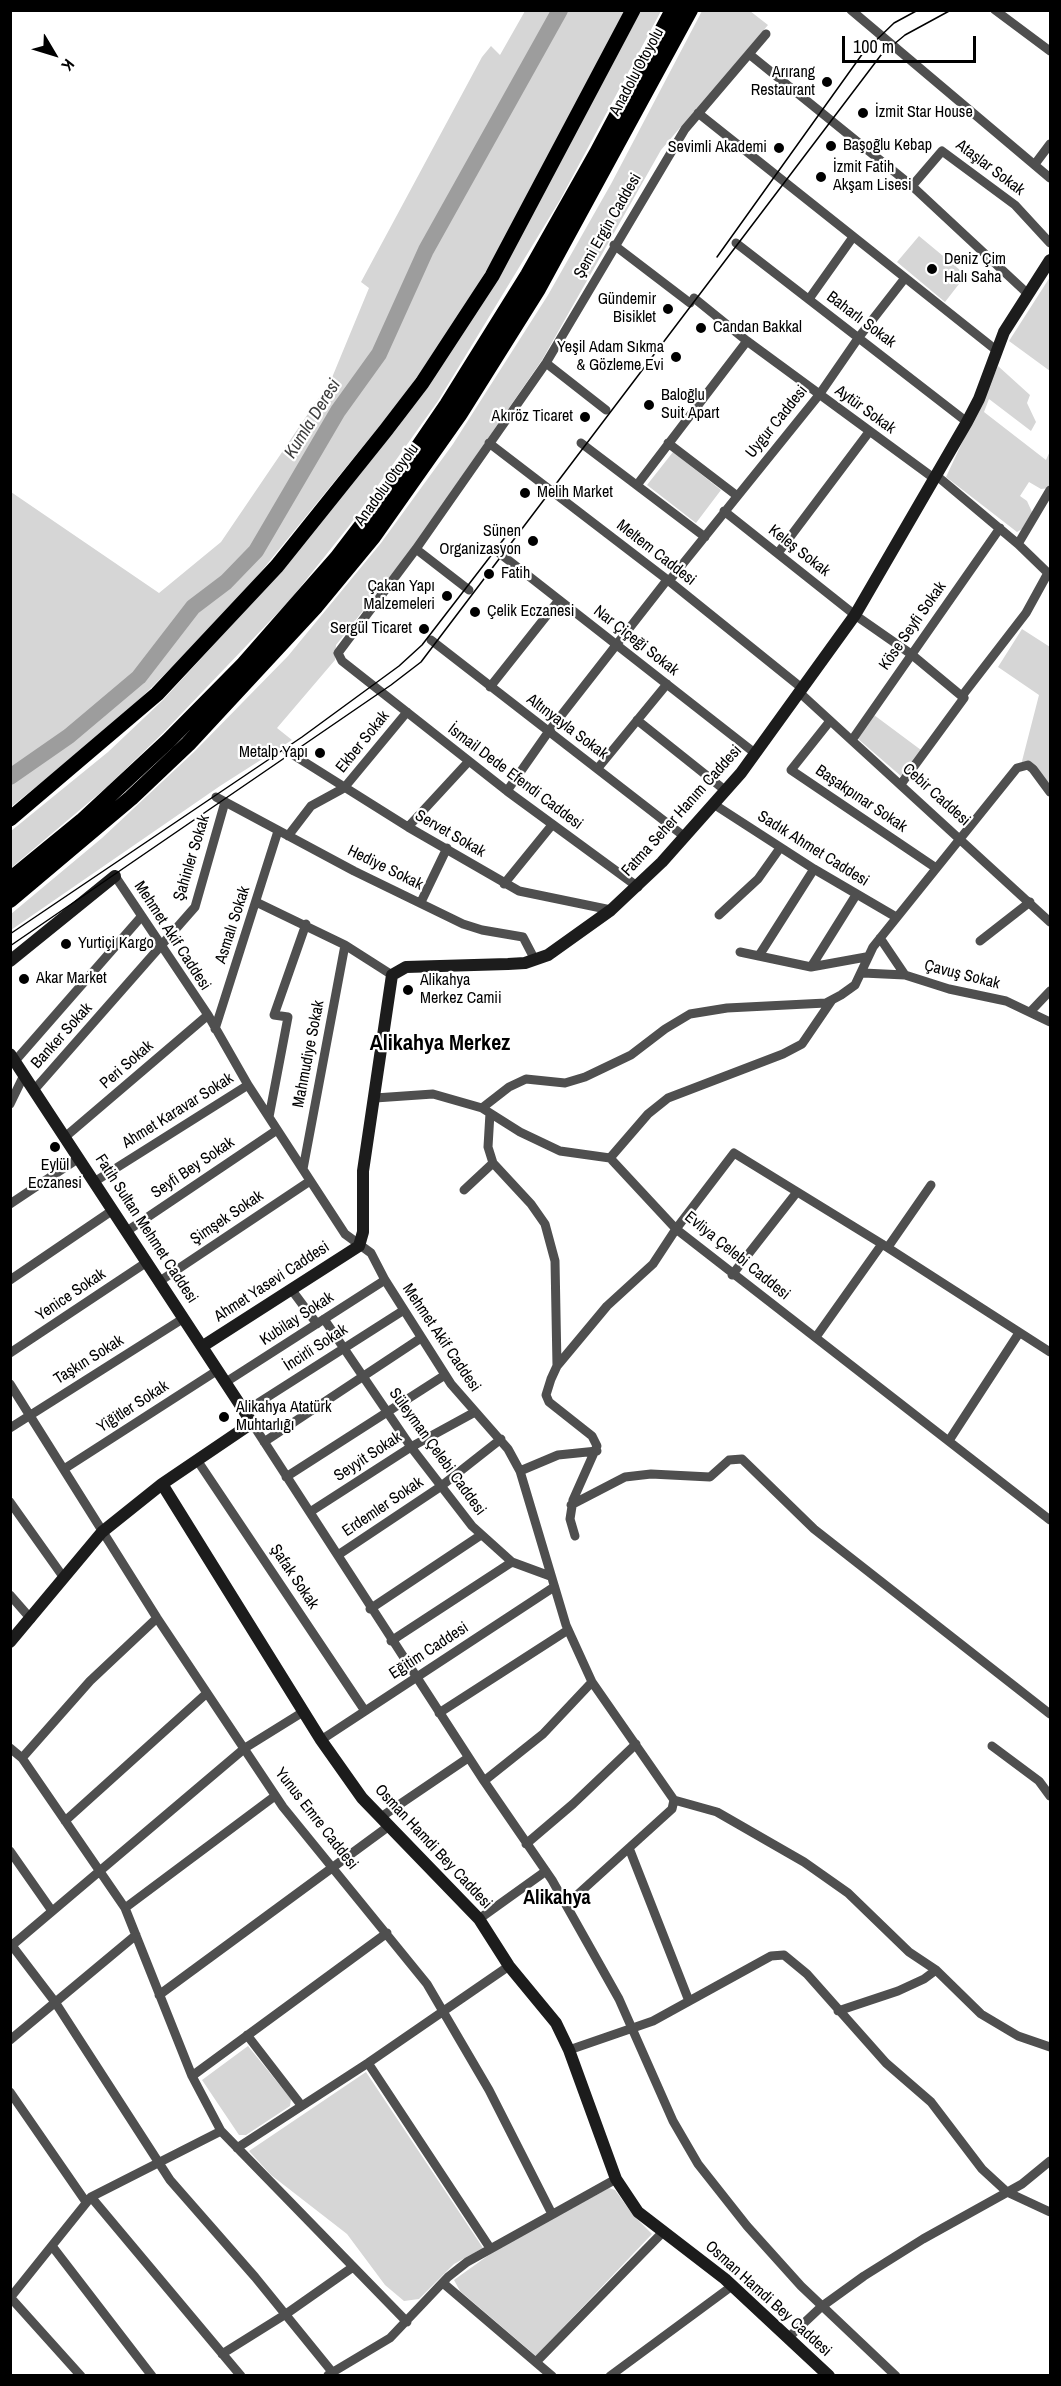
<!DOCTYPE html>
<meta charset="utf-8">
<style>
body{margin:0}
#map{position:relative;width:1061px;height:2386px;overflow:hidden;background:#fff;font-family:"Archivo Narrow",sans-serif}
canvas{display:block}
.frame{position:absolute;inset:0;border:12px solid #000;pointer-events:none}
.north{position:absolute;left:24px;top:24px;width:60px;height:60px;-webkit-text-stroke:4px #fff;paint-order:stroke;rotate:128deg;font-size:16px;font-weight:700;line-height:24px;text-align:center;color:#000}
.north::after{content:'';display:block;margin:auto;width:21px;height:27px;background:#000;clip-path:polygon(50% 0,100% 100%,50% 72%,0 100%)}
.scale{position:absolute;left:842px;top:36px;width:134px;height:27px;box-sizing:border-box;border:3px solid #000;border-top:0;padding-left:8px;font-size:18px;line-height:21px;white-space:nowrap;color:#000;-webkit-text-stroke:4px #fff;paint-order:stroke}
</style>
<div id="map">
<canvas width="1061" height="2386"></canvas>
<div class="frame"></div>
<div class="north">K</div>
<div class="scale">100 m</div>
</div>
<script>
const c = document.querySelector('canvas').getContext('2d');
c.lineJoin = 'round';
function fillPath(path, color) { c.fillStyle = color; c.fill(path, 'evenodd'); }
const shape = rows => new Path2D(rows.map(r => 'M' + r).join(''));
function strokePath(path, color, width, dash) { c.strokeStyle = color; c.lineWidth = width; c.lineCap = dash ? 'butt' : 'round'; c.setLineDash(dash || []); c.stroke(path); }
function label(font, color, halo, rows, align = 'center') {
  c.font = font + ' "Archivo Narrow",sans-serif'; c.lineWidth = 4.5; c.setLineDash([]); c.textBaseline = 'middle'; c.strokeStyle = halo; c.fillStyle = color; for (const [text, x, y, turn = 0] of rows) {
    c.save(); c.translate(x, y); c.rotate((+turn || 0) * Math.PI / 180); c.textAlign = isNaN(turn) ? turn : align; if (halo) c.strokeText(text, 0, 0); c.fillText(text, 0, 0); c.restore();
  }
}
fillPath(shape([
 [525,11,625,11,501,246,463,309,404,396,233,606,118,721,11,807,11,492,159,593,221,542,331,380,369,288,361,282,482,57,491,46,500,55],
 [640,11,661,11,560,200,438,401,349,526,290,600,163,733,107,787,11,868,11,831,108,752,163,700,284,568,398,427],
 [702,11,750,11,768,25,661,150,542,360,413,547,336,645,335,660,277,728,292,740,220,786,11,930,11,914,102,838,194,752,288,656,381,543,453,444,548,295,611,184],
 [919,236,966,275,945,302,897,262],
 [1050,277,1050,371,1009,341],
 [998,366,1030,395,1027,403,1036,422,1031,431,989,399,984,412,1046,460,1050,451,1050,488,1041,489,1029,482,1020,496,1027,501,1032,512,1022,529,1017,532,946,477],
 [673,452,721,490,696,523,647,485],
 [1022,629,1050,647,1050,792,1044,781,1021,765,1039,695,998,667],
 [874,715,921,750,902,777,857,738],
 [248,2046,291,2099,290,2106,246,2135,239,2135,202,2080],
 [366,2072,483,2248,454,2264,419,2299,404,2301,385,2285,347,2234,271,2175,249,2151],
 [609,2188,615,2190,633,2215,652,2234,536,2356,460,2291,454,2280,500,2247]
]), '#d6d6d6');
strokePath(shape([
 [10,777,69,736,139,677,193,607,226,582,256,551,338,411,379,354,426,250,560,10]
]), '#9d9d9d', 16);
strokePath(shape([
 [851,10,1050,178],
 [995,10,1050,51],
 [749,54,912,186,1028,294],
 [698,113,996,350],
 [1035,164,1050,144],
 [912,186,942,151,1015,205,1050,243],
 [736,243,967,422],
 [614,245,690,303],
 [694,298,747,341,935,479],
 [809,299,853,237],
 [546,363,606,410],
 [489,443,669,581,803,689],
 [581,443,705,537],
 [668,443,736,495],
 [937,476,1018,544,1050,575],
 [637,485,747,341],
 [724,511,855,615,911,654,964,698,901,784],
 [1018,544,1050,490],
 [416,549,469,590],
 [498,552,756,754],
 [778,553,869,432],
 [669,581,819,395,859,337,905,278],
 [431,640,685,837],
 [490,687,559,600],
 [800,693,1050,922],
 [962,696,1026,613,1048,573],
 [637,720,726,791],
 [830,721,791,770,936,868],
 [852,740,1000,528],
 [287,751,408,827,519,891,611,910],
 [598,768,667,684],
 [507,791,549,731,667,580],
 [216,797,354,871,463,924,482,930,523,937,535,960],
 [715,805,814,869,896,917],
 [408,827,469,761],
 [288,836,311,806,344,788,407,712],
 [115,876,208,1015,248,1085,345,1234,371,1253,385,1280,451,1384,508,1449,520,1471,566,1625,592,1682,674,1800,672,1809,566,1905],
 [504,884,552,825],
 [638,887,507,791,342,661,338,653,416,549,546,363,685,129,766,34],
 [256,902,345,945,392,975],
 [421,902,447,848],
 [719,915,758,879,780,848],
 [880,938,905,975],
 [980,941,1030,902],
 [740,952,811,967,866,957],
 [760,954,814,869],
 [811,967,856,895],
 [863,973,905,975,949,989,1006,1001,1050,1022],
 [1031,1011,1050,991],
 [215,1029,278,831],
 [15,1061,141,917],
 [34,1090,195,907,225,802],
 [375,1098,433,1094,482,1108,520,1132,560,1151,610,1158,676,1229,1050,1520],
 [10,1104,24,1075],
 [482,1108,509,1087,526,1079,565,1083,585,1077,631,1055,665,1029,690,1014,727,1008,826,1003,841,995,855,985,873,947,1017,768,1028,765,1033,769,1050,792],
 [490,1113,488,1147,493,1163,531,1204,545,1224,555,1261,557,1366],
 [269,1117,288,1017,274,1015,306,924],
 [65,1137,208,1015],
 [610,1158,648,1114,668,1098,783,1054,802,1044,832,1000],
 [303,1169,345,945],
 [94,1182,248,1085],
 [464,1190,493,1163],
 [10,1204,79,1158],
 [127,1231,277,1130],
 [888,1247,931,1185],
 [732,1275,797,1192],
 [10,1280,113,1210],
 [160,1281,310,1181],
 [291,1289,317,1324],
 [324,1319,411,1447,472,1526,512,1562,550,1576],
 [816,1337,882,1244],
 [10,1353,147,1262],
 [226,1382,385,1280],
 [10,1384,157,1618,283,1807,427,1984,489,2090,552,2214],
 [244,1412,404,1310],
 [252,1423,484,1781],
 [10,1428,184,1318],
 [950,1439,1019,1333],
 [264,1442,421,1338],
 [197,1460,365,1711],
 [64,1469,218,1370],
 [520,1471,558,1455,597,1451],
 [286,1477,445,1375],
 [10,1502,64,1578],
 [571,1505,625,1477,651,1474,710,1477,729,1460,742,1459,814,1529,1050,1714],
 [310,1512,411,1447,475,1412],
 [575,1536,570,1519,573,1500,597,1446,592,1436,549,1402,546,1395,551,1379,557,1366,607,1306,653,1264,676,1229,734,1153,882,1244,1050,1352],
 [338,1555,440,1487,501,1439],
 [10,1595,31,1619],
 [370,1609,481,1535],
 [391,1641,512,1562],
 [592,1682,543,1734,484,1781,552,1880,619,1999,673,2121,698,2164,747,2226,801,2286,896,2376],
 [439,1713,568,1630],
 [321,1740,554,1587],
 [992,1746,1039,1781,1050,1796],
 [10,1748,22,1758,125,1908,192,2076,221,2131,407,2322],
 [22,1758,90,1681,157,1618],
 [674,1800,717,1812,804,1862,848,1893,909,1952,936,1970,981,2014,1018,2036,1050,2047],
 [381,1817,468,1758],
 [65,1821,207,1693],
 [526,1844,573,1804,636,1744],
 [629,1848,689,2001],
 [10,1851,52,1911],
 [125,1908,275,1796],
 [479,1919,546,1871],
 [10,1943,55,2002,170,2180,255,2277,333,2373],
 [10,1947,245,1748,303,1712],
 [159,1995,389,1826],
 [838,2011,898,1991,924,1979,936,1970],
 [247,2035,301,2105],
 [10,2040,136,1935],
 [569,2050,653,2021,771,1956,784,1955,807,1974,886,2063,931,2102,982,2169,1007,2192,1050,2212],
 [368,2063,490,2248],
 [192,2076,387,1933],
 [10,2092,86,2202],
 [237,2148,368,2063,509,1966],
 [91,2197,241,2376],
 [52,2246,152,2376],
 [443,2283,552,2376],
 [10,2297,81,2376],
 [10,2298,91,2197,221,2131],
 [788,2338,821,2307,864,2276,923,2239,1022,2184,1050,2161],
 [222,2354,286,2314,353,2267],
 [536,2362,662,2233],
 [328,2375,390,2338,448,2277,467,2262,616,2179],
 [610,2376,732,2286]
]), '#4f4f4f', 9);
strokePath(shape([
 [10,961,115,876],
 [10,1054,252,1423,162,1484,102,1532,10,1642],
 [203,1346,359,1246,363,1232,363,1171,392,975,406,967,508,964,525,963,548,955,611,910,662,862,741,773,855,615,967,422,979,399,1004,332,1050,260],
 [162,1484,321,1740,362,1798,479,1919,509,1966,556,2023,569,2050,616,2179,638,2212,725,2279,829,2376]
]), '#1c1c1c', 12);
strokePath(shape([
 [10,819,157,694,277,566,386,430,422,383,492,276,633,10]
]), '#000', 15);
strokePath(shape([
 [10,880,82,821,168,741,244,664,337,558,389,490,447,405,528,275,597,153,673,10],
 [10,900,131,798,188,744,316,606,373,537,459,415,538,289,690,10]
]), '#000', 16);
strokePath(shape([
 [717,257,863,53,894,23,918,10],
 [10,934,302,737,399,666,422,645,513,527],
 [10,946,391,685,421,662,881,55,905,35,951,10]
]), '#000', 1.5);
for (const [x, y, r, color] of [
 [827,82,6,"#000"],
 [863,113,6,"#000"],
 [831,146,6,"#000"],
 [779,148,6,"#000"],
 [821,177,6,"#000"],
 [932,269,6,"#000"],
 [668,309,6,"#000"],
 [701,328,6,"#000"],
 [676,357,6,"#000"],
 [649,405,6,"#000"],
 [585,417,6,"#000"],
 [525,493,6,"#000"],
 [533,541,6,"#000"],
 [489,574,6,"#000"],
 [447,596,6,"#000"],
 [475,612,6,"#000"],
 [424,629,6,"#000"],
 [320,753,6,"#000"],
 [66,944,6,"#000"],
 [24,979,6,"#000"],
 [408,990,6,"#000"],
 [55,1147,6,"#000"],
 [224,1417,6,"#000"]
]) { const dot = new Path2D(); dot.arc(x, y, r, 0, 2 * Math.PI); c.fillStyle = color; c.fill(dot); strokePath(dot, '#fff', 2); }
label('16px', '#000', '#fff', [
 ["Anadolu Otoyolu",637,72,-62],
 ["Ataşlar Sokak",990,168,37],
 ["Şemi Ergin Caddesi",608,226,-60],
 ["Baharlı Sokak",861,320,37],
 ["Aytür Sokak",865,410,36],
 ["Uygur Caddesi",777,422,-51],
 ["Anadolu Otoyolu",387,485,-54],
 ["Keleş Sokak",799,551,38],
 ["Meltem Caddesi",656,553,38],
 ["Köse Seyfi Sokak",913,626,-55],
 ["Nar Çiçeği Sokak",636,641,38],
 ["Altınyayla Sokak",567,727,37],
 ["Ekber Sokak",363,742,-51],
 ["İsmail Dede Efendi Caddesi",515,777,37],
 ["Cebir Caddesi",936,795,42],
 ["Başakpınar Sokak",861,799,34],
 ["Fatma Seher Hanım Caddesi",682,811,-48],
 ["Servet Sokak",450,834,30],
 ["Sadık Ahmet Caddesi",813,849,32],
 ["Şahinler Sokak",192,858,-73],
 ["Hediye Sokak",385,868,26],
 ["Asmalı Sokak",233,925,-72],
 ["Mehmet Akif Caddesi",172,936,57],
 ["Çavuş Sokak",962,975,14],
 ["Banker Sokak",62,1036,-48],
 ["Mahmudiye Sokak",309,1054,-79],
 ["Peri Sokak",127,1065,-41],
 ["Ahmet Karavar Sokak",178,1111,-32],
 ["Seyfi Bey Sokak",193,1168,-34],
 ["Şimşek Sokak",227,1218,-34],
 ["Fatih Sultan Mehmet Caddesi",146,1229,57],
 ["Evliya Çelebi Caddesi",737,1256,39],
 ["Ahmet Yasevi Caddesi",272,1282,-33],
 ["Yenice Sokak",71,1295,-34],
 ["Kubilay Sokak",297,1319,-33],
 ["Mehmet Akif Caddesi",441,1338,56],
 ["İncirli Sokak",316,1348,-33],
 ["Taşkın Sokak",89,1360,-32],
 ["Yiğitler Sokak",133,1407,-33],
 ["Süleyman Çelebi Caddesi",437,1452,54],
 ["Seyyit Sokak",368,1457,-33],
 ["Erdemler Sokak",383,1507,-34],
 ["Şafak Sokak",294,1577,56],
 ["Eğitim Caddesi",429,1651,-33],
 ["Yunus Emre Caddesi",316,1819,52],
 ["Osman Hamdi Bey Caddesi",433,1847,47],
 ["Osman Hamdi Bey Caddesi",768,2299,42]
]);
label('16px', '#000', '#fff', [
 ["Arırang",815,73,"right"],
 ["Restaurant",815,91,"right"],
 ["İzmit Star House",875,113],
 ["Başoğlu Kebap",843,146],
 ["Sevimli Akademi",767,148,"right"],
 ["İzmit Fatih",833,168],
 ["Akşam Lisesi",833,186],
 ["Deniz Çim",944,260],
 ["Halı Saha",944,278],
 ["Gündemir",656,300,"right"],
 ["Bisiklet",656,318,"right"],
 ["Candan Bakkal",713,328],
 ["Yeşil Adam Sıkma",664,348,"right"],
 ["& Gözleme Evi",664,366,"right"],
 ["Baloğlu",661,396],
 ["Suit Apart",661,414],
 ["Akıröz Ticaret",573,417,"right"],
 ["Melih Market",537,493],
 ["Sünen",521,532,"right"],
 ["Organizasyon",521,550,"right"],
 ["Fatih",501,574],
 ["Çakan Yapı",435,587,"right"],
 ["Malzemeleri",435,605,"right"],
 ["Çelik Eczanesi",487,612],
 ["Sergül Ticaret",412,629,"right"],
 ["Metalp Yapı",308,753,"right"],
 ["Yurtiçi Kargo",78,944],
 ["Akar Market",36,979],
 ["Alikahya",420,981],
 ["Merkez Camii",420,999],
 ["Eylül",55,1166,"center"],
 ["Eczanesi",55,1184,"center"],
 ["Alikahya Atatürk",236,1408],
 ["Muhtarlığı",236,1426]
], 'left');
label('italic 18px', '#3e3e3e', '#fff', [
 ["Kumla Deresi",313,419,-58]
]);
label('bold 20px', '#000', '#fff', [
 ["Alikahya",557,1899]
]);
label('bold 22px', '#000', '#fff', [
 ["Alikahya Merkez",440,1044]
]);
</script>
